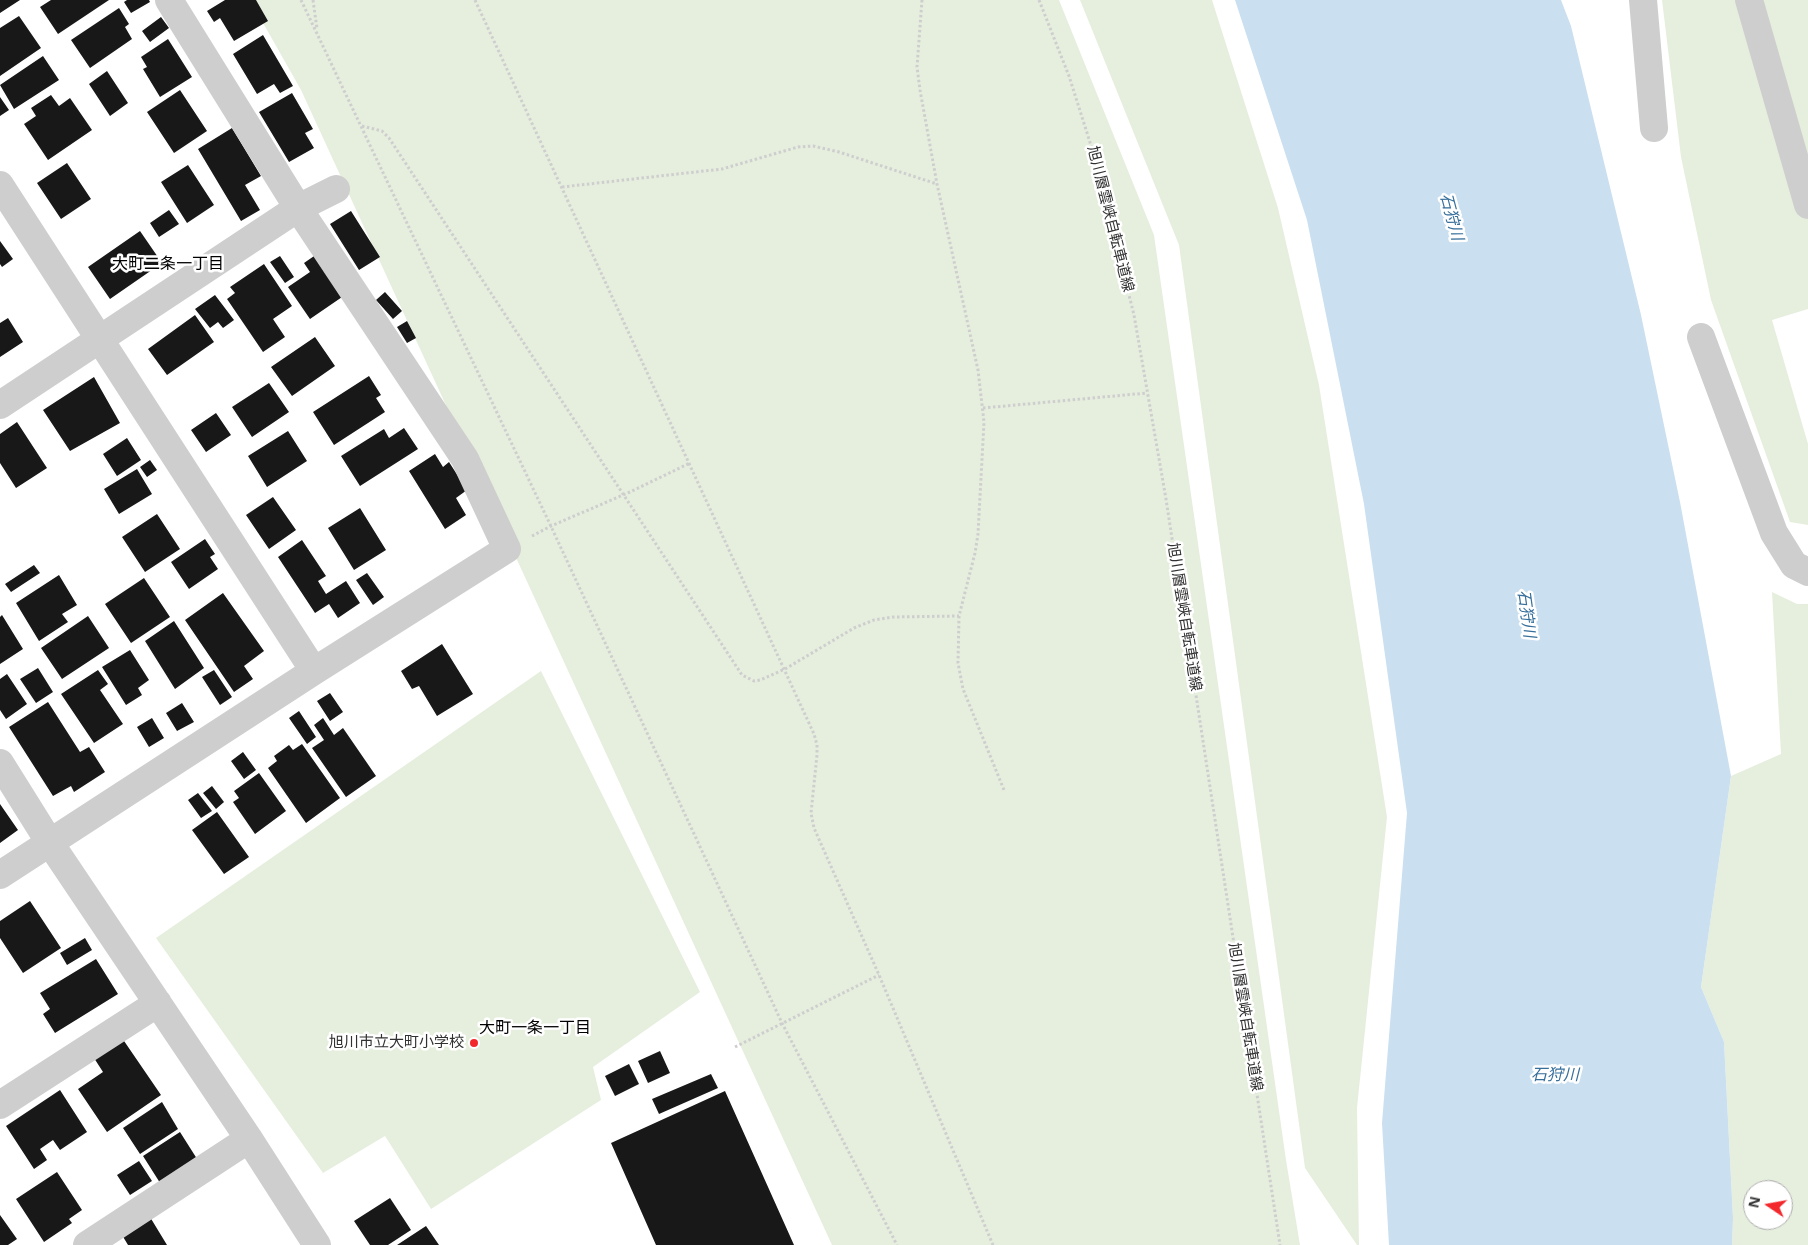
<!DOCTYPE html>
<meta charset="utf-8">
<style>
body{margin:0}
#map{position:relative;width:1808px;height:1245px;overflow:hidden;background:#fff;font-family:"Open Sans",sans-serif}
canvas{display:block}
.north{position:absolute;left:1743px;top:1180px;width:50px;height:50px;box-sizing:border-box;background:#fff;border:1px solid #adadad;border-radius:50%;rotate:282deg;font-size:14px;font-weight:700;line-height:20px;text-align:center;color:#313131}
.north::after{content:'';display:block;margin:auto;width:18px;height:22px;background:#f3282d;clip-path:polygon(50% 0,100% 100%,50% 72%,0 100%)}
</style>
<div id="map">
<canvas width="1808" height="1245"></canvas>
<div class="north">N</div>
</div>
<script>
const c = document.querySelector('canvas').getContext('2d');
c.lineJoin = 'round';
function fillPath(path, color) { c.fillStyle = color; c.fill(path, 'evenodd'); }
const shape = rows => new Path2D(rows.map(r => 'M' + r).join(''));
function strokePath(path, color, width, dash) { c.strokeStyle = color; c.lineWidth = width; c.lineCap = dash ? 'butt' : 'round'; c.setLineDash(dash || []); c.stroke(path); }
function label(font, color, halo, rows, align = 'center') {
  c.font = font + ' "Open Sans","Noto Sans JP",sans-serif'; c.lineWidth = 5; c.setLineDash([]); c.textBaseline = 'middle'; c.strokeStyle = halo; c.fillStyle = color; for (const [text, x, y, turn = 0] of rows) {
    c.save(); c.translate(x, y); c.rotate((+turn || 0) * Math.PI / 180); c.textAlign = isNaN(turn) ? turn : align; if (halo) c.strokeText(text, 0, 0); c.fillText(text, 0, 0); c.restore();
  }
}
fillPath(shape([
 [250,0,1059,0,1154,235,1286,1160,1300,1245,832,1245,301,90],
 [1080,0,1212,0,1278,208,1319,385,1387,817,1357,1108,1359,1245,1357,1245,1305,1168,1179,245],
 [1662,0,1808,0,1808,309,1772,320,1808,444,1808,525,1790,522,1711,300,1681,157],
 [1772,592,1797,604,1808,604,1808,1245,1732,1245,1733,1218,1724,1042,1701,987,1731,776,1781,754],
 [1753,1190,1783,1190,1783,1220,1753,1220],
 [541,671,700,992,593,1067,601,1100,431,1209,385,1136,323,1173,156,938]
]), '#e6efde');
fillPath(shape([
 [1235,0,1561,0,1571,26,1641,315,1680,502,1731,776,1701,987,1724,1042,1733,1218,1732,1245,1389,1245,1382,1123,1407,813,1364,504,1307,220]
]), '#cadff0');
fillPath(shape([
 [0,0,20,0,0,13],
 [51,0,109,0,58,34,40,7],
 [127,0,149,0,150,2,131,13,124,2],
 [225,0,256,0,268,21,234,41,220,18,214,22,207,11],
 [119,8,129,24,125,27,132,39,90,68,71,40],
 [19,16,41,48,0,76,0,28],
 [161,17,169,28,150,42,142,31],
 [263,35,293,86,280,93,274,84,257,94,233,54],
 [168,39,192,77,160,97,143,69,147,67,141,57],
 [43,56,59,80,14,109,0,85],
 [107,71,128,103,110,116,89,84],
 [180,90,207,131,174,153,147,112],
 [292,93,313,129,305,133,314,148,289,162,259,112],
 [51,95,59,106,70,98,92,130,48,160,24,124,36,116,31,108],
 [0,97,9,110,0,116],
 [232,128,261,176,245,185,260,210,241,221,198,149],
 [67,163,91,199,61,219,37,183],
 [188,165,214,205,187,223,161,182],
 [169,210,179,224,159,237,150,223],
 [351,211,380,257,359,270,330,224],
 [140,231,162,263,110,299,88,267],
 [0,241,13,259,2,267,0,264],
 [317,254,345,295,310,319,288,287,310,272,304,263],
 [280,256,294,277,285,283,270,262],
 [264,264,292,306,273,319,285,337,263,352,227,299,235,293,230,287],
 [385,292,402,311,393,319,376,300],
 [215,295,234,320,223,328,218,322,210,328,195,309],
 [195,315,214,342,167,375,148,349],
 [8,318,23,342,0,357,0,323],
 [407,321,416,338,407,343,397,327],
 [315,337,335,366,292,396,271,367],
 [369,376,381,395,376,398,385,412,334,445,313,412],
 [94,377,120,423,70,451,43,410],
 [269,383,289,412,252,437,232,407],
 [216,413,231,435,206,452,191,430],
 [17,422,47,468,16,488,0,463,0,434],
 [404,428,418,449,360,486,341,456,384,429,389,438],
 [288,431,307,461,267,487,248,456],
 [127,438,141,460,117,476,103,454],
 [435,454,443,467,449,462,467,490,456,498,466,515,445,529,409,471],
 [150,460,157,470,147,477,140,467],
 [137,469,152,494,119,514,104,489],
 [273,497,296,530,269,549,246,515],
 [360,508,386,550,354,570,328,528],
 [157,514,180,549,145,572,122,537],
 [205,539,215,554,210,557,218,569,189,589,171,562],
 [302,540,326,576,318,581,326,594,346,581,360,603,338,618,329,604,315,613,278,557],
 [34,565,40,573,11,592,5,584],
 [367,573,384,597,373,605,356,580],
 [59,575,77,605,62,614,68,622,39,641,16,603],
 [144,578,170,617,131,643,105,604],
 [223,593,264,651,244,666,253,679,234,692,185,620],
 [2,615,23,649,0,664,0,617],
 [88,616,109,648,62,679,41,648],
 [174,621,204,668,175,689,145,641],
 [442,644,473,694,437,716,419,686,412,689,401,671],
 [130,650,149,680,138,688,142,695,126,705,102,667],
 [38,668,53,692,36,703,20,679],
 [98,670,108,684,100,690,123,724,94,743,61,694],
 [214,670,232,697,220,705,202,677],
 [7,674,27,704,6,719,0,710,0,679],
 [330,693,343,712,330,721,317,701],
 [48,702,80,752,89,747,105,772,74,792,71,786,53,796,9,727],
 [182,703,194,722,177,731,166,713],
 [299,711,316,737,307,744,289,718],
 [152,718,164,738,149,747,137,727],
 [323,718,334,735,343,728,376,776,346,797,312,748,324,740,314,725],
 [302,744,340,798,306,823,268,768,277,761,274,756,289,745,293,750],
 [243,752,256,770,244,779,231,761],
 [259,773,286,811,255,834,233,802,239,798,234,791],
 [212,786,224,802,216,809,203,793],
 [198,793,212,811,201,818,188,800],
 [0,804,18,830,0,843],
 [217,812,249,857,224,874,192,830],
 [30,901,61,948,23,973,0,938,0,921],
 [85,938,92,950,67,965,60,953],
 [96,959,118,994,55,1033,43,1014,50,1009,40,993],
 [122,1038,161,1095,107,1132,78,1089,103,1072,94,1058],
 [660,1051,670,1073,648,1083,638,1061],
 [629,1064,639,1084,615,1096,605,1076],
 [711,1074,718,1088,659,1114,652,1099],
 [60,1090,87,1132,60,1150,53,1140,40,1149,47,1160,34,1169,6,1126],
 [725,1091,794,1245,656,1245,611,1143],
 [162,1102,178,1129,140,1154,123,1128],
 [180,1132,199,1162,162,1186,143,1156],
 [139,1161,152,1181,130,1195,117,1175],
 [57,1172,82,1210,69,1219,72,1223,44,1242,16,1199],
 [390,1198,411,1230,388,1245,370,1245,354,1221],
 [0,1215,17,1239,8,1245,0,1245],
 [150,1217,167,1245,128,1245,122,1235],
 [426,1226,439,1245,397,1245]
]), '#181818');
strokePath(shape([
 [301,0,548,520,782,1023,897,1245],
 [313,0,317,29],
 [475,0,814,734,817,745,817,755,811,813,814,828,879,975,993,1245],
 [922,0,917,67,920,90,937,184,978,370,984,422,978,534,975,553,959,616,958,663,963,689,1004,790],
 [1039,0,1069,76,1094,155,1134,315,1166,499,1280,1245],
 [362,126,382,131,389,138,742,675,754,681,760,680,785,669,854,628,874,620,893,617,959,616],
 [562,187,722,169,798,147,813,146,839,152,937,184],
 [983,408,1147,393],
 [532,536,551,526,630,492,690,463],
 [735,1047,879,975]
]), '#cecece', 3, [2.5, 2.5]);
strokePath(shape([
 [1643,0,1654,128],
 [1749,0,1808,205],
 [0,185,314,671],
 [1701,337,1774,533,1794,565,1808,572],
 [0,405,298,208,336,189],
 [0,763,50,843,249,1139,317,1245],
 [0,875,314,671,507,549,465,459,298,208,169,0],
 [0,1105,158,1003],
 [87,1245,249,1139]
]), '#cecece', 28);
for (const [x, y, r, color] of [
 [474,1043,5,"#f3282d"]
]) { const dot = new Path2D(); dot.arc(x, y, r, 0, 2 * Math.PI); c.fillStyle = color; c.fill(dot); strokePath(dot, '#fff', 2); }
label('15px', '#313131', '#fff', [
 ["旭川層雲峡自転車道線",1110,219,76],
 ["旭川層雲峡自転車道線",1184,617,81],
 ["旭川層雲峡自転車道線",1245,1017,81]
]);
label('15px', '#313131', '#fff', [
 ["旭川市立大町小学校",464,1043]
], 'right');
label('italic 16px', '#376f9b', '#fff', [
 ["石狩川",1451,217,75],
 ["石狩川",1526,614,82],
 ["石狩川",1555,1075]
]);
label('16px', '#000', '#fff', [
 ["大町二条一丁目",168,264],
 ["大町一条一丁目",535,1028]
]);
</script>
